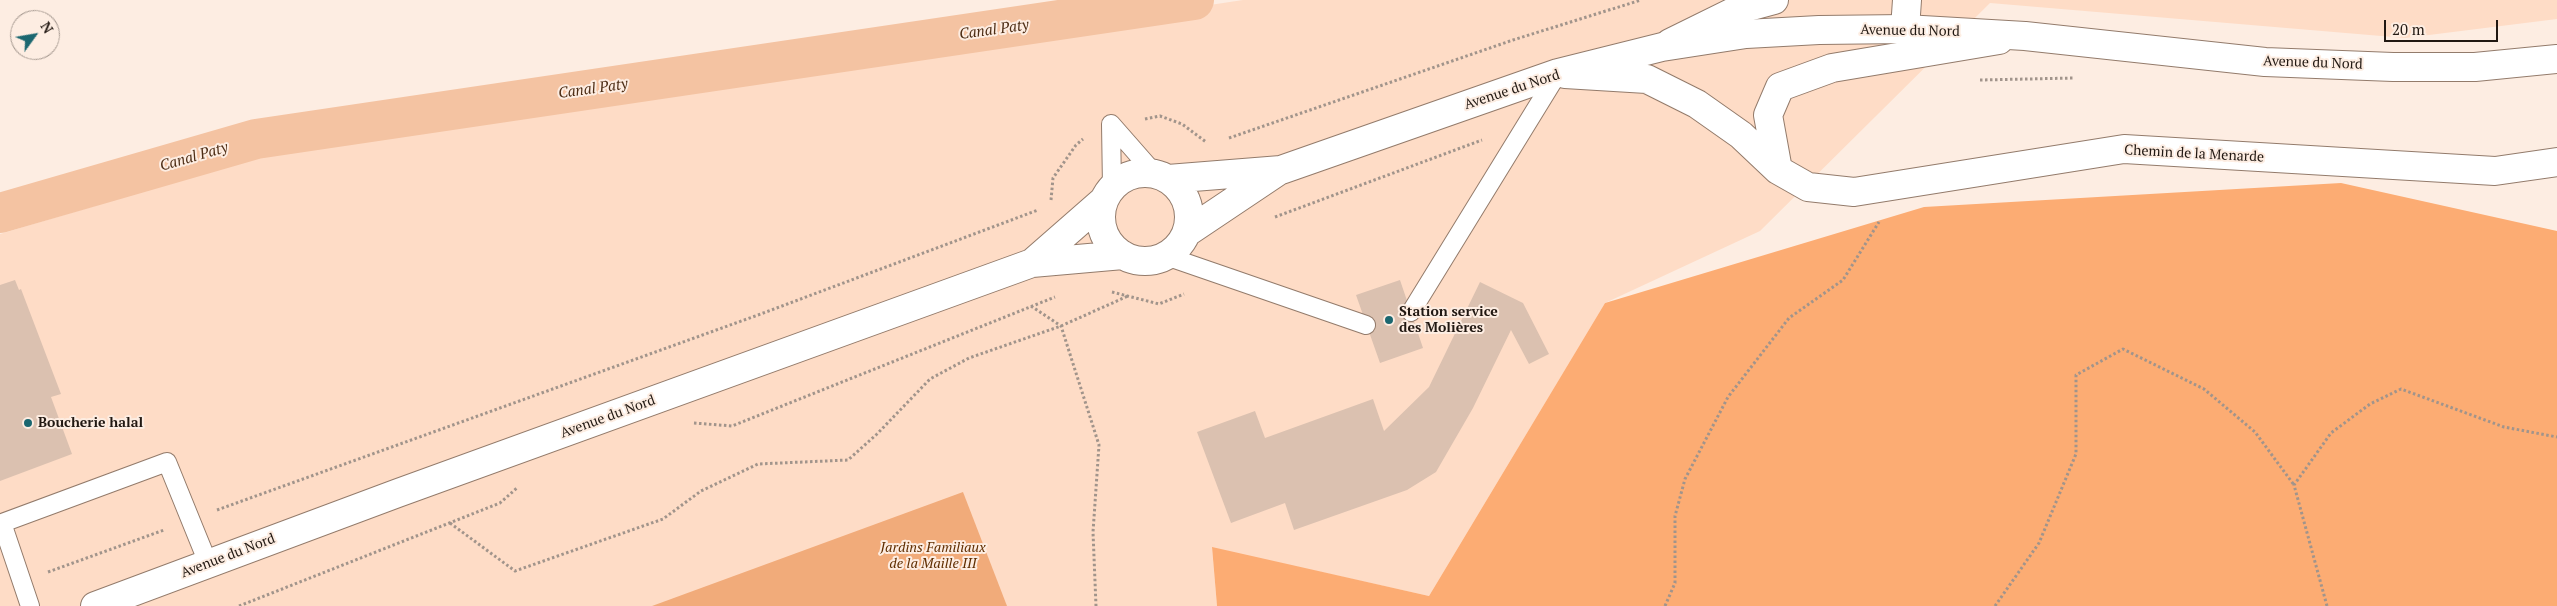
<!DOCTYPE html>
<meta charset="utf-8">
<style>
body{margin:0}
#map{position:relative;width:2557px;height:606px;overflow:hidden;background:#fdede2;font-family:"PT Serif",serif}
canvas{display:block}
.north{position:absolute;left:10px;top:10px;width:50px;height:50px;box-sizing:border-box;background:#fdede2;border:1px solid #a5988f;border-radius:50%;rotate:58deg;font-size:14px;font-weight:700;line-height:20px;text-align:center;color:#211812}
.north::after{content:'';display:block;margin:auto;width:18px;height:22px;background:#1b6770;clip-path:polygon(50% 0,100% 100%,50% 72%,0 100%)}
.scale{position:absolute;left:2384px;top:20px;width:114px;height:22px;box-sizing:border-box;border:2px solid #211812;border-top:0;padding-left:6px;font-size:15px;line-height:18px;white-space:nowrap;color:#211812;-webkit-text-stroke:4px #fdede2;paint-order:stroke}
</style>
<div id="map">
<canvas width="2557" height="606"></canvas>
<div class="north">N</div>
<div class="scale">20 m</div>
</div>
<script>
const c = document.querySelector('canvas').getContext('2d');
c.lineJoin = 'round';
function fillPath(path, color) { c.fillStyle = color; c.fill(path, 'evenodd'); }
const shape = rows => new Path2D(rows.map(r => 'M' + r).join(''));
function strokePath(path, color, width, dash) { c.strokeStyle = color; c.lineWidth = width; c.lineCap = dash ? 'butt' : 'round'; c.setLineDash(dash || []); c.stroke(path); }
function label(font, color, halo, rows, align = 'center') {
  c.font = font + ' "PT Serif",serif'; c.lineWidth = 4; c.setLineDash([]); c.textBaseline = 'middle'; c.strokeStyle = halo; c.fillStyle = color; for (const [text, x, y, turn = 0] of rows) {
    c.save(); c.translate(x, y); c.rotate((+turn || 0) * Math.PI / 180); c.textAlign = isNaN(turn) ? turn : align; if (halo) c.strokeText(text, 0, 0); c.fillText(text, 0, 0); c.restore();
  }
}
fillPath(shape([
 [1243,0,2557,0,2557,19,2405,38,1990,3,1760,231,1605,303,1429,596,1212,548,1217,606,0,606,0,234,263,156,701,89,1031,32]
]), '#fedcc6');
fillPath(shape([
 [963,492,1007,606,652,606]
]), '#f1ab7a');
fillPath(shape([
 [2341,183,2557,231,2557,606,1217,606,1212,547,1429,596,1605,303,1924,207]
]), '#fcac73');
strokePath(shape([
 [0,213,256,139,1194,0]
]), '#f4c3a2', 40);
fillPath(shape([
 [15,280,19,290,21,289,61,394,51,397,72,454,0,481,0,285],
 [1400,280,1423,348,1380,363,1356,295],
 [1480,282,1523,303,1549,354,1529,364,1511,330,1473,408,1436,472,1407,490,1294,530,1285,503,1231,523,1197,432,1255,411,1265,438,1373,399,1384,431,1429,387]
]), '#dbc1b0');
const lane = shape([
 [1112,187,1111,124,1154,173],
 [1166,256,1366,325],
 [1411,312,1558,73],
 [2,523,167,462,208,563],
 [0,524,2,523,30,606]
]);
const street = shape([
 [1905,29,1907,0],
 [1670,43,1737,10,1774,0],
 [1565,74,1647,79,1697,104,1741,135,1778,170,1808,187,1854,192,2124,149,2495,171,2557,162],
 [1778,170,1768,115,1780,87,1832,68,1999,40]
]);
const secondary = shape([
 '1101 217a44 44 0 1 1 88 0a44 44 0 1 1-88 0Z',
 [1168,179,1281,170,1558,73,1662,47,1746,34,1819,30,1905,29,2025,36,2265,62,2393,67,2475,67,2557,59],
 [1186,233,1277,172],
 [1032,263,1123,255],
 [95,606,398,493,1032,263,1104,200]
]);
strokePath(lane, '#937b6b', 20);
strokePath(street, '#937b6b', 30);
strokePath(secondary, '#937b6b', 30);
strokePath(shape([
 [1980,80,2074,78],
 [1145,119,1160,116,1182,124,1206,142],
 [1229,138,1513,40,1641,0],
 [1051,200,1053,178,1076,145,1083,139],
 [1275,217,1482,140],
 [1112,292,1159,304,1184,294],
 [1031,306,1061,326,1099,445,1093,532,1096,606],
 [694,423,732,426,1055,297],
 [217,510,758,315,1038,210],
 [450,523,515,571,663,519,701,491,758,464,848,460,877,434,930,379,969,358,1061,326,1128,296],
 [48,572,164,530],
 [239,606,500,503,518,487],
 [1665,606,1675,583,1675,516,1685,479,1728,397,1789,318,1843,280,1879,222],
 [1995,606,2039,543,2076,454,2076,375,2123,349,2204,389,2255,432,2294,485],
 [2327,606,2294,485,2331,433,2370,404,2401,389,2504,427,2557,437]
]), '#a1948b', 3, [2.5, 2.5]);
strokePath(lane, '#fff', 18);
strokePath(street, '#fff', 28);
strokePath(secondary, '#fff', 28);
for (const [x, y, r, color] of [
 [1389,320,5,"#1b6770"],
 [28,423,5,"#1b6770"]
]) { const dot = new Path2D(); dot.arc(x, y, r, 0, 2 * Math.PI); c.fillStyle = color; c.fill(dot); strokePath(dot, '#fdede2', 2); }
label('14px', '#211812', '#fdede2', [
 ["Avenue du Nord",1910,31,1],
 ["Avenue du Nord",2313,63,2],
 ["Avenue du Nord",1512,90,-18],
 ["Chemin de la Menarde",2194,154,3],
 ["Avenue du Nord",608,417,-20],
 ["Avenue du Nord",228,556,-21]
]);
label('bold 14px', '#211812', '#fdede2', [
 ["Station service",1399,312],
 ["des Molières",1399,328],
 ["Boucherie halal",38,423]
], 'left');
label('italic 14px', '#602e00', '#fdede2', [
 ["Jardins Familiaux",933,548],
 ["de la Maille III",933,564]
]);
label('italic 15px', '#4d2d15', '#fdede2', [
 ["Canal Paty",994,30,-8],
 ["Canal Paty",593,89,-8],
 ["Canal Paty",194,157,-16]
]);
</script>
